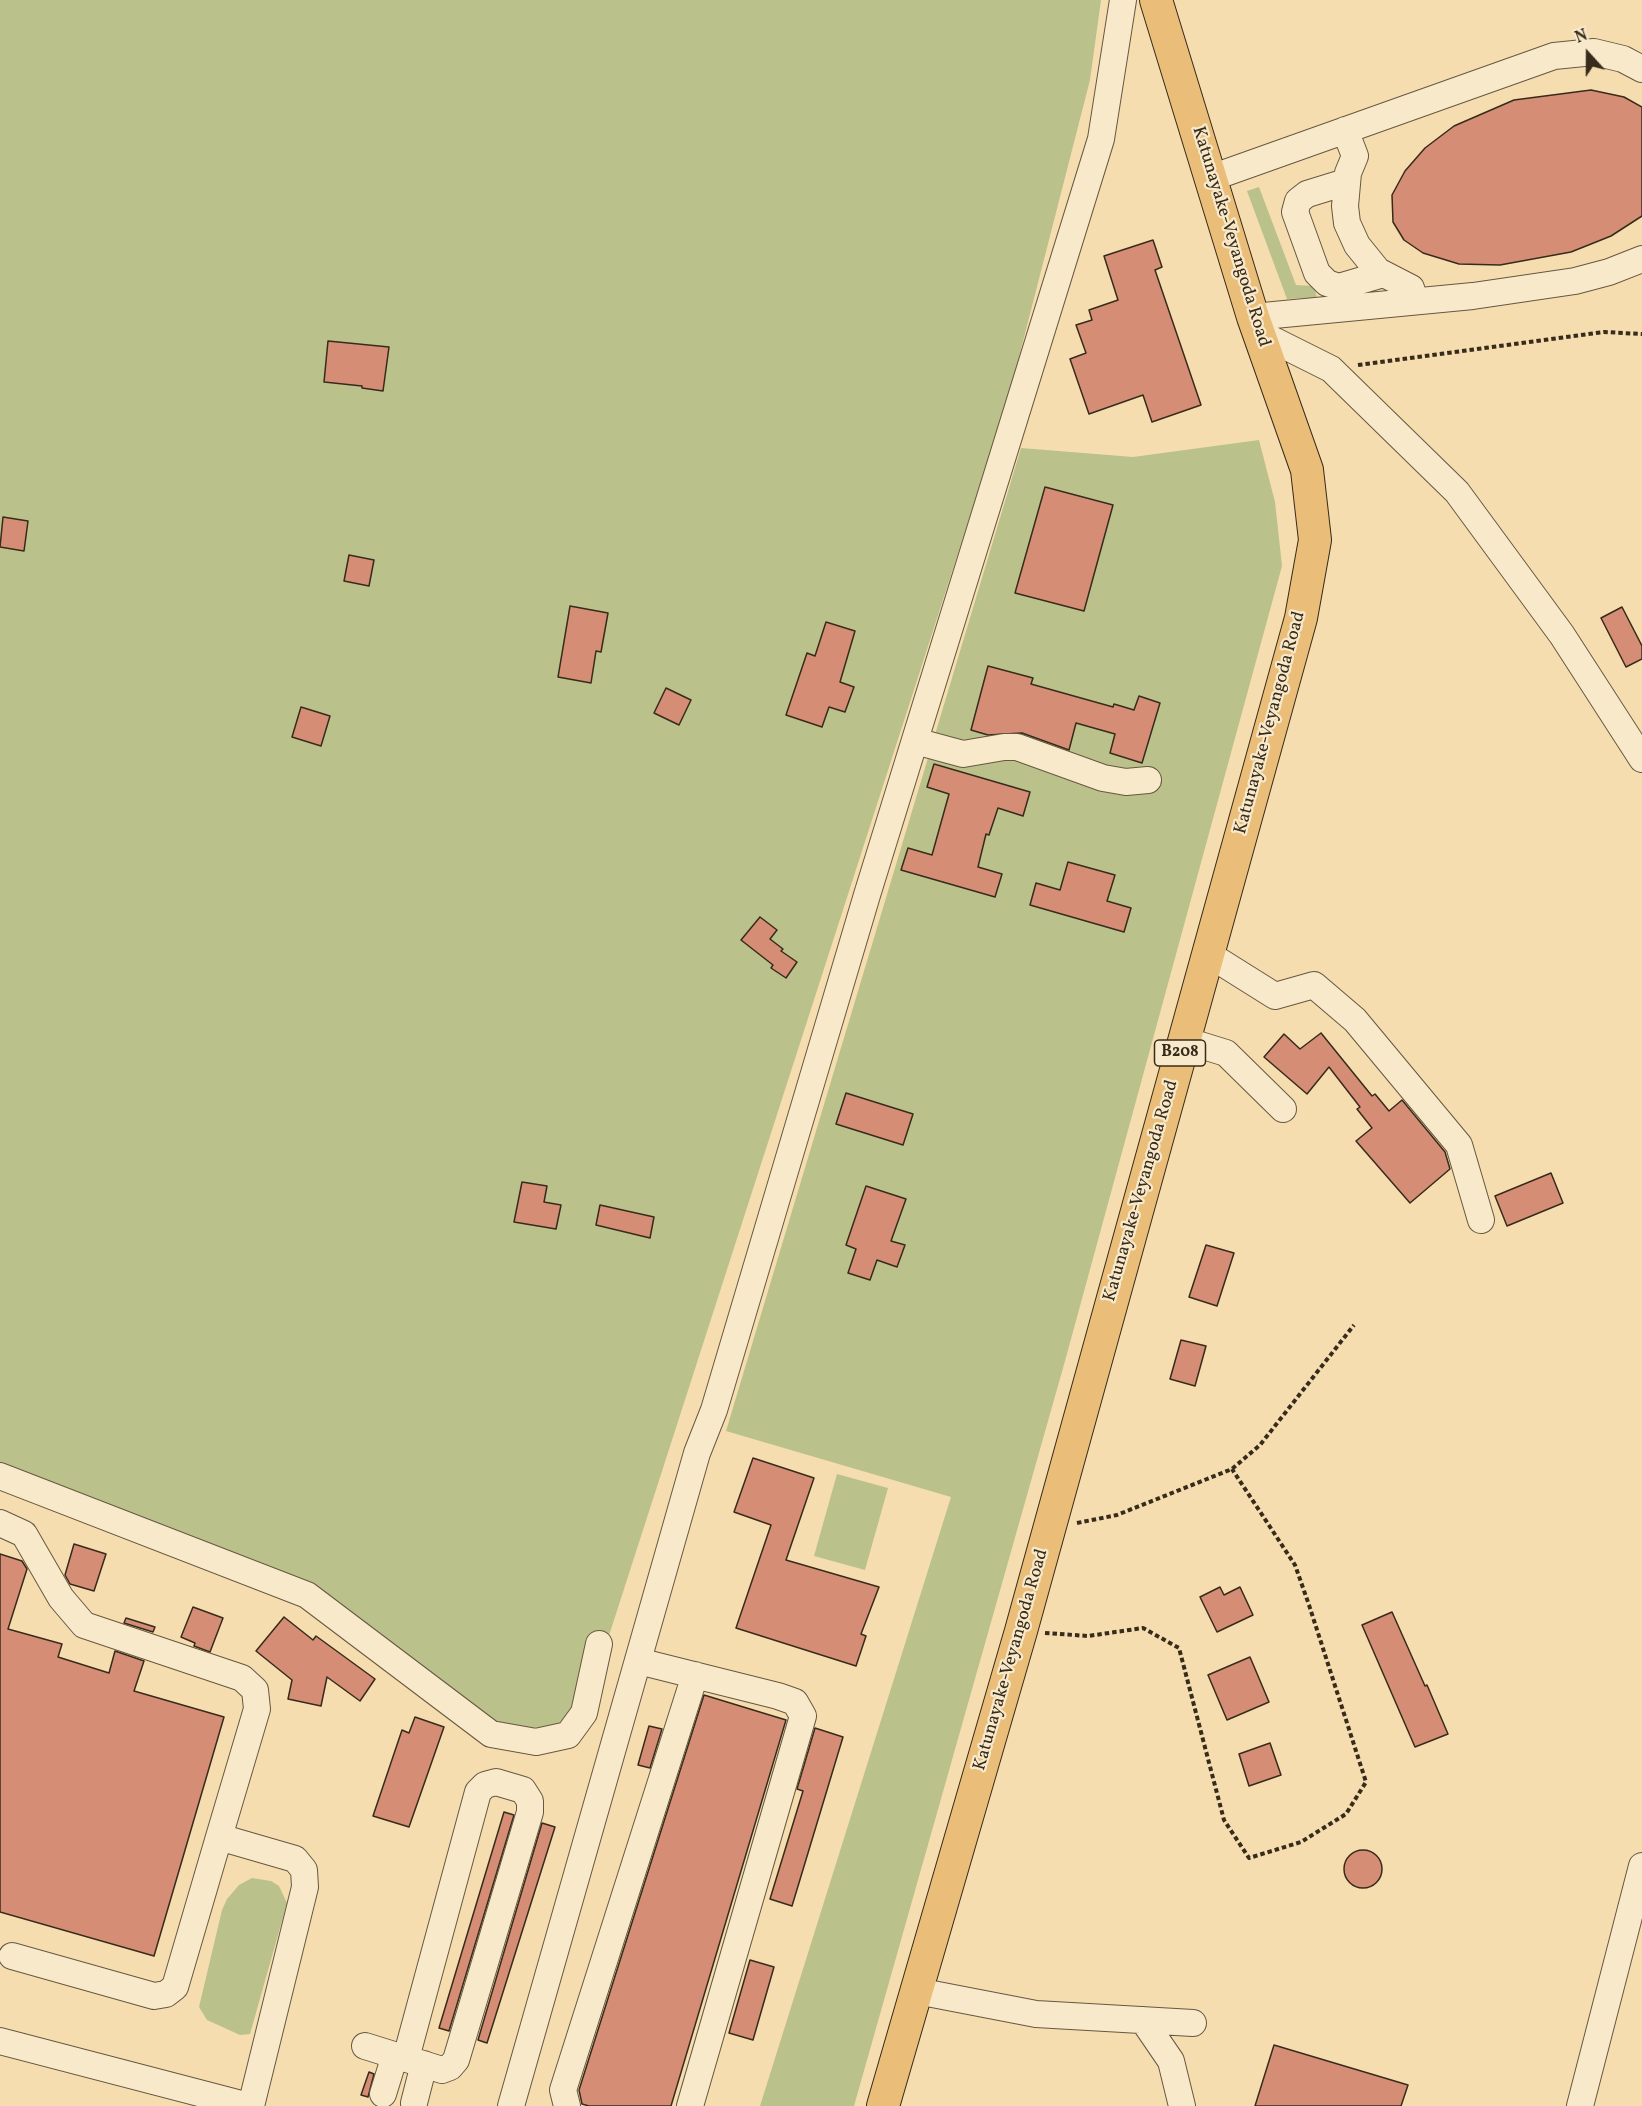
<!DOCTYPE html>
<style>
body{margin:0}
#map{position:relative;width:1642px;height:2106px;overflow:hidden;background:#f5ddaf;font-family:Vollkorn,serif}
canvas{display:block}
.north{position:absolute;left:1558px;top:24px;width:60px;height:60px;-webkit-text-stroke:4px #f8e9cb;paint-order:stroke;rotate:339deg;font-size:16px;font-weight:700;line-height:24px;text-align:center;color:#372b1b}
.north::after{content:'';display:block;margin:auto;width:21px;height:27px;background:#372b1b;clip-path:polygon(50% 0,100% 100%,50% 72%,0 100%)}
</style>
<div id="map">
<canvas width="1642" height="2106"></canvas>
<div class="north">N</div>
</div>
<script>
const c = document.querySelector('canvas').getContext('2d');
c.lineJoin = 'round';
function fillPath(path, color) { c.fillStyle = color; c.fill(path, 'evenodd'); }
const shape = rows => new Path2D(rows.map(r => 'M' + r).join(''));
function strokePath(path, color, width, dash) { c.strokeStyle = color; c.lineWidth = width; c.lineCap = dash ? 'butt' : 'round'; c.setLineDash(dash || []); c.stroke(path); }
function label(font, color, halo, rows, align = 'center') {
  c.font = font + ' Vollkorn,serif'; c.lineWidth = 4.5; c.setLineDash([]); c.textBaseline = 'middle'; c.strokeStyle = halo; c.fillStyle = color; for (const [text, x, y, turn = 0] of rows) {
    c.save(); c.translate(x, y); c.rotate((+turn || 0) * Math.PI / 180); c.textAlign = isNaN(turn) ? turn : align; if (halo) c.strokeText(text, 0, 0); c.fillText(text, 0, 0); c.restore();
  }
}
fillPath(shape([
 [0,0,1101,0,1090,80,1010,392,584,1713,568,1735,491,1734,307,1595,0,1476],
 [1259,187,1296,285,1314,286,1318,302,1306,303,1304,298,1287,299,1247,191],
 [1259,440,1275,502,1282,566,1065,1361,854,2106,760,2106,951,1497,726,1431,1021,448,1133,457],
 [837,1474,888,1488,865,1570,814,1556],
 [252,1878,271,1881,279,1886,287,1903,250,2034,240,2035,207,2020,199,2007,222,1910,227,1899,239,1885]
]), '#bbc18b');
const building = shape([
 [1591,90,1624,97,1642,107,1642,216,1611,236,1571,252,1500,265,1459,264,1423,253,1404,240,1393,222,1392,195,1405,171,1425,148,1454,126,1514,100,1591,90],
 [1153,240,1162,267,1155,270,1201,405,1152,422,1143,395,1089,414,1070,359,1086,353,1076,325,1092,320,1089,310,1118,300,1104,256,1153,240],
 [328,341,389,347,383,391,362,388,362,386,324,382,328,341],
 [1045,487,1113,505,1084,611,1015,593,1045,487],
 [3,517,28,521,24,551,0,547,3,517],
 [349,555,374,560,369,586,344,581,349,555],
 [570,606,608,613,601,652,596,651,591,683,558,677,570,606],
 [1622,607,1642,646,1642,659,1626,667,1601,618,1622,607],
 [826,622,855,631,840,682,854,687,845,712,829,707,822,727,786,715,807,653,815,656,826,622],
 [988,666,1033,678,1031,684,1113,707,1114,704,1134,710,1139,696,1160,703,1142,763,1110,753,1115,734,1076,723,1069,750,1022,733,988,735,971,730,988,666],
 [666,688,691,700,679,725,654,713,666,688],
 [301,707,330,716,321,746,292,737,301,707],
 [934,764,1030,792,1023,816,998,808,989,835,986,834,978,867,1002,874,995,897,901,870,908,848,932,855,949,794,927,787,934,764],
 [1068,862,1115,875,1107,901,1131,908,1124,932,1030,905,1036,883,1060,890,1068,862],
 [760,917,777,930,770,939,783,949,781,951,797,962,786,978,771,968,773,965,741,940,760,917],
 [1321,1033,1372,1096,1375,1094,1389,1111,1402,1100,1445,1152,1450,1169,1410,1203,1356,1141,1372,1128,1357,1109,1360,1107,1329,1067,1307,1094,1264,1057,1284,1034,1300,1049,1321,1033],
 [846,1093,913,1114,903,1145,836,1124,846,1093],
 [1551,1173,1563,1203,1507,1226,1495,1196,1551,1173],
 [522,1182,547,1186,544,1202,561,1205,556,1229,514,1222,522,1182],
 [866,1186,906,1199,891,1241,905,1245,897,1267,877,1260,870,1280,848,1273,856,1249,846,1245,866,1186],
 [600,1205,654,1217,650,1238,596,1225,600,1205],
 [1206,1245,1234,1253,1217,1306,1189,1297,1206,1245],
 [1181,1340,1206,1346,1195,1386,1170,1379,1181,1340],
 [753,1458,814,1478,786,1560,879,1587,861,1634,866,1636,856,1666,736,1628,771,1525,734,1512,753,1458],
 [74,1544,106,1554,94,1591,70,1584,65,1575,74,1544],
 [0,1554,22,1561,27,1569,8,1629,62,1644,58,1657,109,1673,115,1651,144,1661,134,1691,224,1717,154,1956,0,1912,0,1554],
 [1220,1587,1224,1595,1240,1587,1253,1615,1217,1632,1200,1597,1220,1587],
 [193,1607,223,1618,210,1652,194,1646,195,1643,181,1637,193,1607],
 [1392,1612,1425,1686,1427,1685,1448,1734,1415,1747,1362,1625,1392,1612],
 [284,1617,313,1640,316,1636,375,1679,360,1701,327,1677,321,1706,288,1699,292,1680,256,1651,284,1617],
 [126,1618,155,1627,153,1632,124,1623,126,1618],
 [1250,1657,1269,1702,1227,1720,1208,1675,1250,1657],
 [704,1695,786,1720,671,2106,589,2106,582,2104,579,2090,704,1695],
 [415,1717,444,1727,409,1827,373,1816,402,1730,409,1733,415,1717],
 [649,1726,662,1729,650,1768,638,1765,649,1726],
 [815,1728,843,1737,792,1906,770,1899,803,1791,797,1789,815,1728],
 [1270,1743,1281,1775,1249,1786,1239,1754,1270,1743],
 [504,1812,514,1815,449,2031,439,2028,504,1812],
 [542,1823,555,1827,487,2043,478,2040,542,1823],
 '1344 1869a19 19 0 1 1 38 0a19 19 0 1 1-38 0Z',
 [750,1960,774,1967,753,2040,729,2033,750,1960],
 [1274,2045,1408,2085,1401,2106,1255,2106,1274,2045],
 [369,2072,374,2074,368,2097,361,2095,369,2072]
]);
fillPath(building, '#d58e75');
strokePath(building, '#372b1b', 1.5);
const minor = shape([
 [1345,130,1355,156,1348,173,1345,206,1347,223,1357,245,1378,271,1411,288,1415,301],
 [1211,178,1554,56,1594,52,1623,59,1642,69],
 [1346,182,1307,194,1298,201,1295,212,1317,273,1327,283,1339,287,1383,274],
 [1253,317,1473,296,1575,281,1609,272,1642,259],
 [1259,333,1331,369,1457,492,1562,635,1642,759],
 [915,741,963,754,1004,747,1017,747,1103,778,1126,782,1148,780],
 [1208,954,1275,996,1314,985,1355,1020,1459,1145,1481,1220],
 [1184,1040,1226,1053,1283,1109],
 [0,1476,307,1595,491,1734,536,1742,568,1735,584,1713,599,1644],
 [0,1523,24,1534,61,1598,84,1625,242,1678,255,1690,257,1709,219,1837],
 [638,1661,778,1696,795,1702,803,1716,690,2106],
 [12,1956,154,1996,166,1994,175,1987,219,1837,295,1859,304,1870,305,1887,251,2106],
 [917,1991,1036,2014,1193,2023],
 [1143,2020,1171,2061,1182,2106],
 [0,2041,249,2106],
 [365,2046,442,2070,450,2067,456,2060,530,1812,530,1801,523,1790,496,1782,485,1785,478,1792,406,2058],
 [383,2094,395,2055],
 [414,2103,424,2064],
 [511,2106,697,1453,714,1410,867,895,1101,139,1123,0],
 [567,2106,563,2090,695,1675],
 [1580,2106,1642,1866]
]);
const major = shape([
 [883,2106,1021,1631,1301,618,1315,540,1307,470,1253,317,1156,0]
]);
strokePath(minor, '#665840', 28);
strokePath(major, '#372b1b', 34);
strokePath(shape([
 [1358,365,1604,332,1642,334],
 [1077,1523,1117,1515,1232,1469,1260,1445,1354,1325],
 [1045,1633,1088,1636,1143,1628,1179,1648,1224,1820,1249,1858,1301,1842,1346,1814,1366,1782,1309,1605,1295,1565,1232,1469]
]), '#372b1b', 4, [4.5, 3]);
strokePath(minor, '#f8e9cb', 26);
strokePath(major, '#eabe78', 32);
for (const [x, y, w] of [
 [1180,1053,51]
]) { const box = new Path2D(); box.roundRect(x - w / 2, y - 13, w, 26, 4.5); c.fillStyle = '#f8e9cb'; c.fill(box); strokePath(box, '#372b1b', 1.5); }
label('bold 16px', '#372b1b', null, [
 ["B208",1180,1053]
]);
label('18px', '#372b1b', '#f8e9cb', [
 ["Katunayake-Veyangoda Road",1230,237,73],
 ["Katunayake-Veyangoda Road",1271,723,-75],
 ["Katunayake-Veyangoda Road",1142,1191,-74],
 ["Katunayake-Veyangoda Road",1012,1660,-74]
]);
</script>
